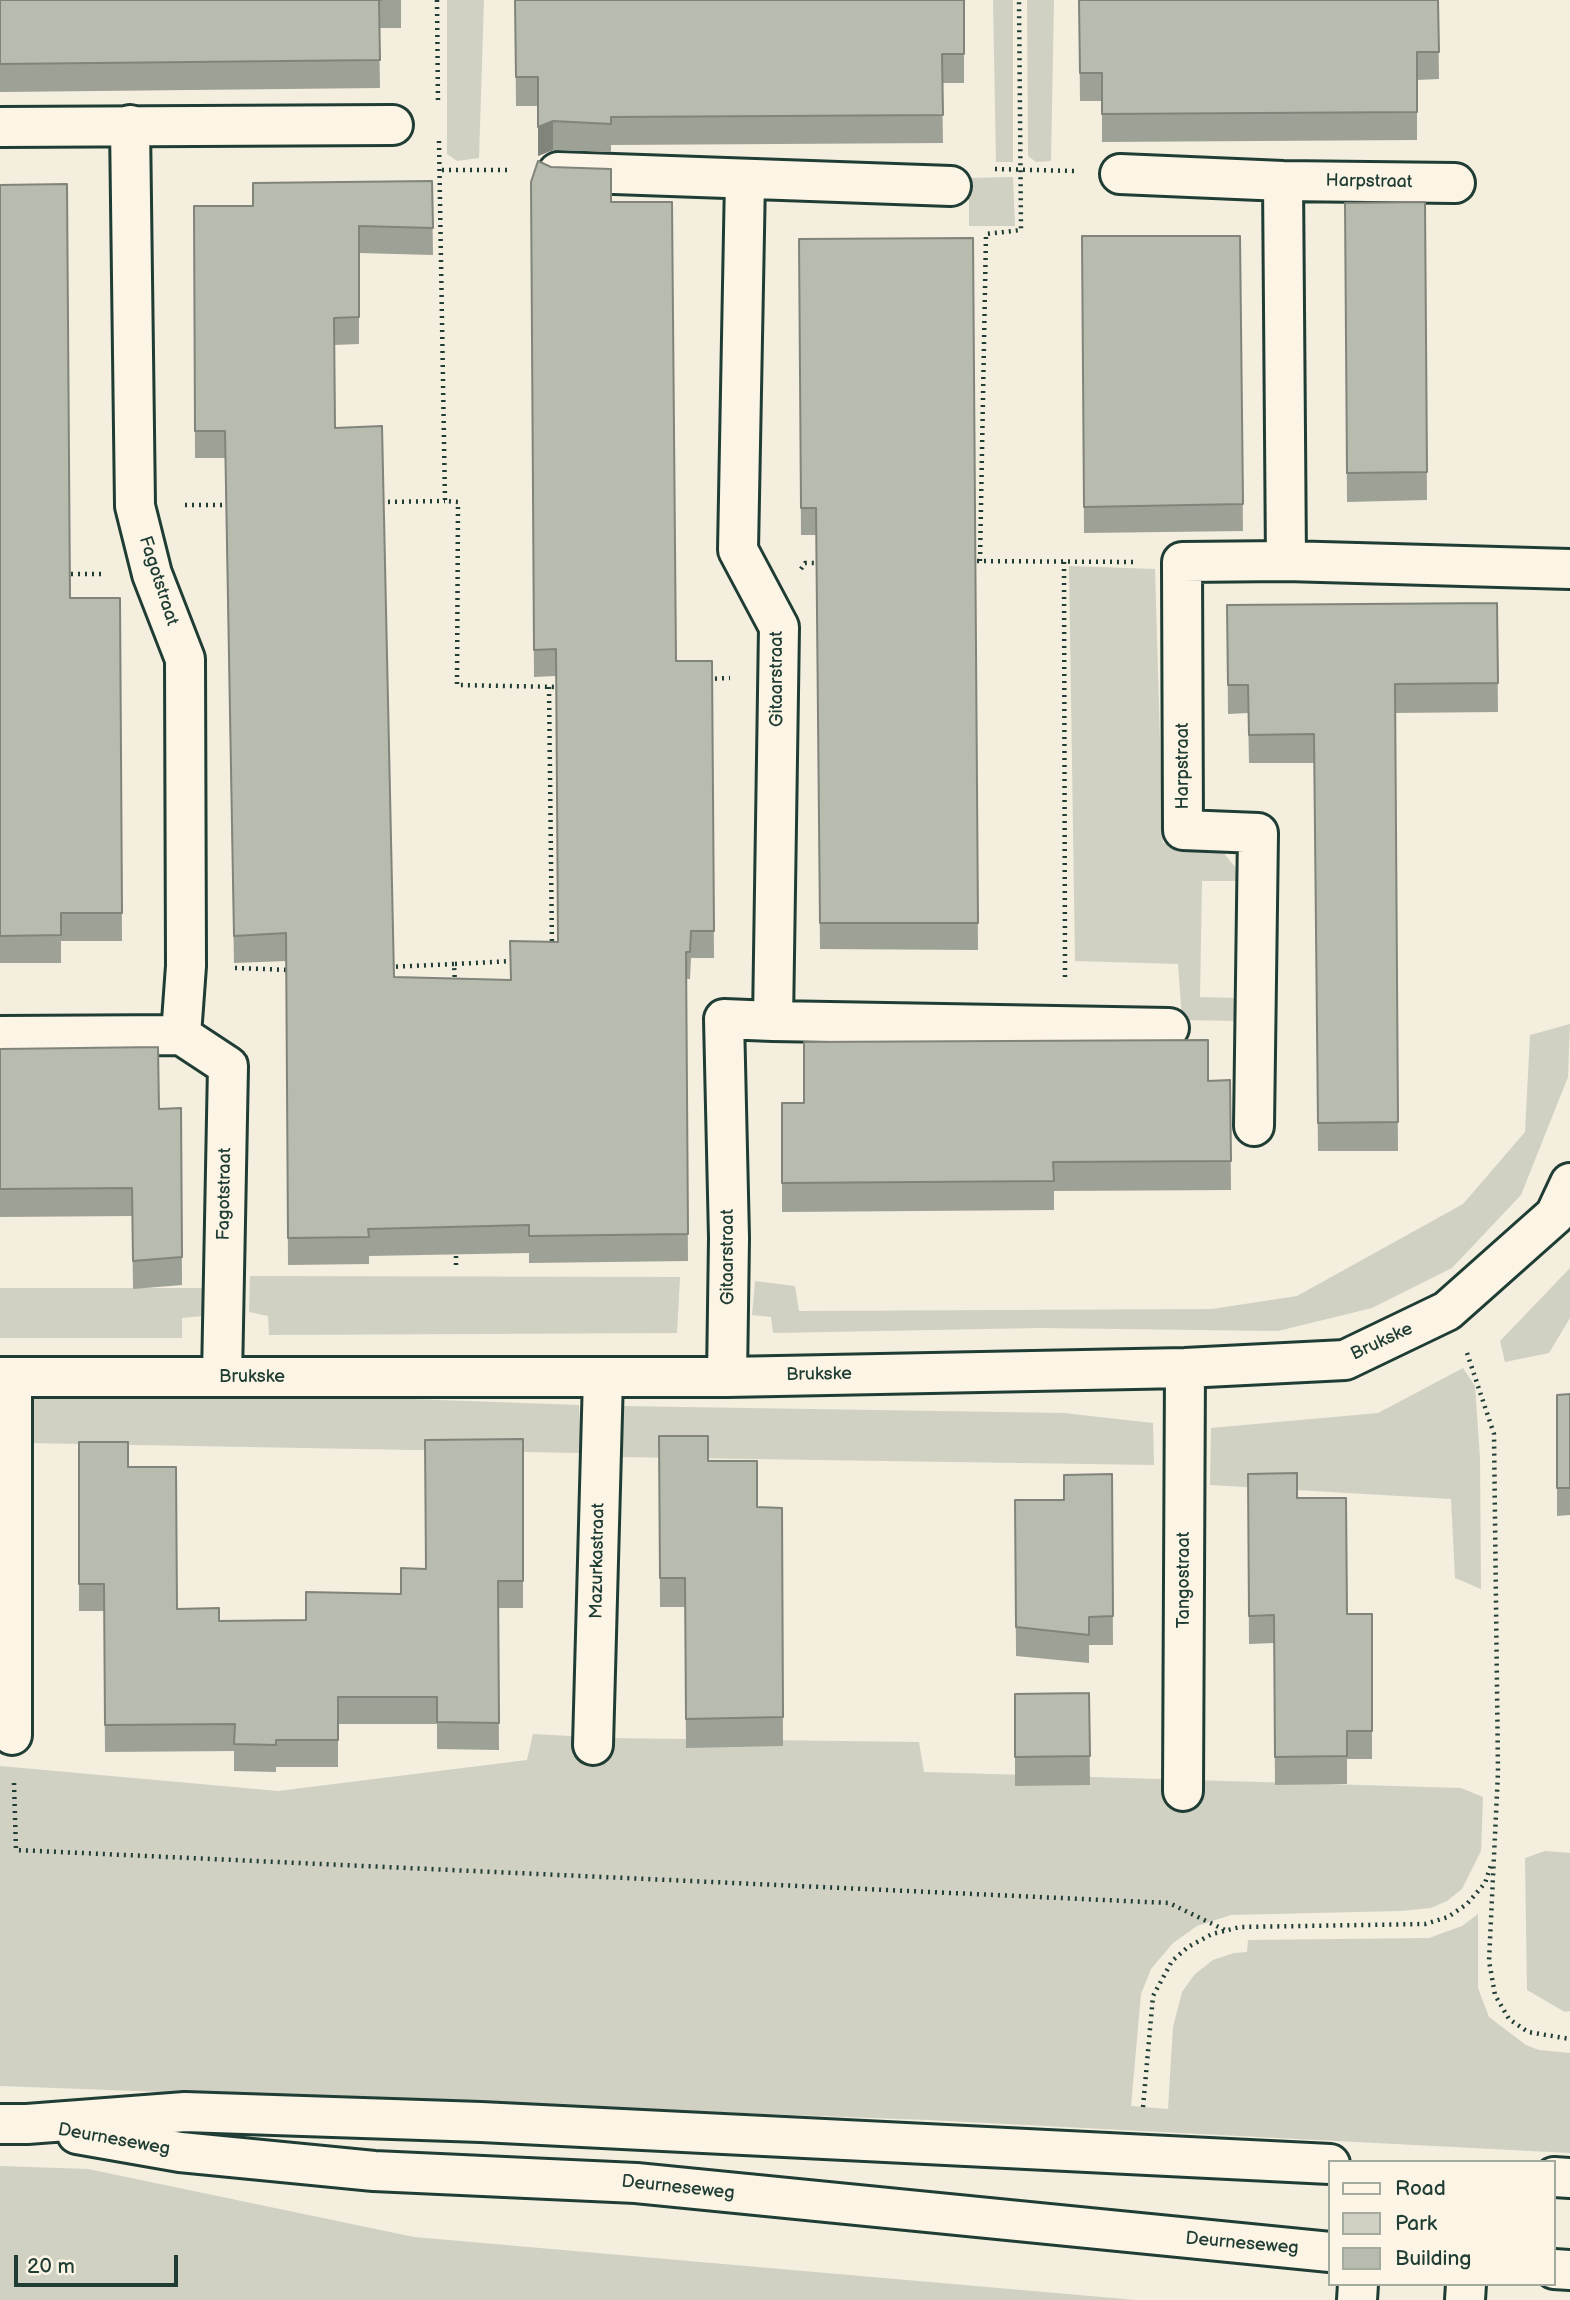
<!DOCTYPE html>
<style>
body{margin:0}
#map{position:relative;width:1570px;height:2300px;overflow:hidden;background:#f3eede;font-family:"Balsamiq Sans",sans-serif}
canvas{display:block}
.legend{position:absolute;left:1328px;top:2160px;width:228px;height:126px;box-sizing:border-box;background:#fcf5e5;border:2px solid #a4ab9e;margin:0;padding:9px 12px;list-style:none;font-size:21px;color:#1f3d34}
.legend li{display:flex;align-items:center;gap:14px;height:35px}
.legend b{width:35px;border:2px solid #a4ab9e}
.scale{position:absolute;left:14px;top:2255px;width:164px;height:32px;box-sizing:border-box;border:4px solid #1f3d34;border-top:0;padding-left:9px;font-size:21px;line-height:24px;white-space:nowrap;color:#1f3d34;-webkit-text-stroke:5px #fcf5e5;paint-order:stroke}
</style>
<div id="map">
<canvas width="1570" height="2300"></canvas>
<ul class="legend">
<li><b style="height:9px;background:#fcf5e5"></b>Road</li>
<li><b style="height:19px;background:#d0d1c2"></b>Park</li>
<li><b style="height:19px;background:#b8bcae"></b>Building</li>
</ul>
<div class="scale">20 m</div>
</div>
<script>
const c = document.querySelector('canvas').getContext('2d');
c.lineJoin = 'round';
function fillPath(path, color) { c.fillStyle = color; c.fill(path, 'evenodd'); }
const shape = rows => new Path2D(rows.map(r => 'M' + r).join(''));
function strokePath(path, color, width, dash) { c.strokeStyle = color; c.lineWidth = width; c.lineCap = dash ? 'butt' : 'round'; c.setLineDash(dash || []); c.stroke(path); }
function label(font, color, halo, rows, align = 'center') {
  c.font = font + ' "Balsamiq Sans",sans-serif'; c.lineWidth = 6; c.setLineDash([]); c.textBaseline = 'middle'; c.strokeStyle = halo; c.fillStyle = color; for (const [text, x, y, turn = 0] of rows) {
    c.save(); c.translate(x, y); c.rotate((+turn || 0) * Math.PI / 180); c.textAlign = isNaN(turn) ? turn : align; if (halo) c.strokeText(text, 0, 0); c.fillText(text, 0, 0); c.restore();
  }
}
fillPath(shape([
 [447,0,484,0,479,158,457,161,447,154],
 [993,0,1013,0,1013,162,996,162],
 [1027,0,1054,0,1051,161,1036,162,1028,156],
 [1013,177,1015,226,969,226,969,178],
 [1069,566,1155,569,1163,843,1201,841,1222,851,1235,867,1238,881,1202,881,1200,997,1238,998,1239,1021,1182,1020,1178,964,1075,961],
 [1570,1024,1568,1077,1521,1195,1452,1268,1372,1308,1278,1331,1039,1328,773,1333,771,1317,752,1315,755,1281,795,1286,799,1311,1212,1309,1297,1296,1463,1204,1525,1132,1530,1035],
 [1570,1268,1570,1318,1549,1353,1505,1362,1500,1341],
 [250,1276,680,1277,677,1333,269,1335,268,1316,249,1312],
 [0,1288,203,1288,203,1316,182,1318,182,1338,0,1338],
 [1463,1368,1475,1386,1480,1458,1481,1589,1455,1578,1451,1499,1210,1485,1211,1428,1378,1413],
 [28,1394,412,1399,579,1405,581,1453,27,1443],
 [621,1406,1064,1413,1153,1423,1154,1465,618,1457],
 [533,1734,608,1738,919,1742,924,1772,1461,1788,1483,1797,1481,1851,1462,1889,1447,1901,1431,1908,1400,1911,1231,1915,1197,1926,1173,1943,1151,1969,1141,1994,1131,2106,1168,2109,1173,2027,1182,1992,1195,1974,1213,1960,1234,1953,1247,1952,1248,1940,1429,1938,1462,1926,1478,1914,1478,1988,1489,2017,1526,2045,1539,2050,1570,2053,1570,2153,928,2120,0,2086,0,1766,278,1791,527,1760],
 [1545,1851,1570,1853,1570,2011,1565,2012,1527,1990,1525,1858],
 [0,2166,88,2169,414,2237,1136,2300,0,2300]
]), '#d0d1c2');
const street = shape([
 [130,125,135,506,152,574,185,659,186,966,181,1035,228,1066,222,1377],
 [0,127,393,125],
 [558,172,951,186],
 [1120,174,1283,181,1455,183],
 [1283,181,1286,561],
 [773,1021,1169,1028],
 [0,1036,181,1035],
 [1254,1126,1258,833,1183,830,1182,562,1286,561,1570,569],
 [0,1377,727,1377,1185,1368,1345,1360,1447,1311,1555,1215,1570,1183],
 [12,1377,12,1735],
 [727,1377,729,1238,724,1019,773,1021,779,627,738,550,745,179],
 [593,1745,603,1377],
 [1183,1791,1185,1368]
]);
const primary = shape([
 [0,2124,27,2124,185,2112,481,2122,1330,2164],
 [77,2134,180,2152,374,2171,636,2183,1330,2252],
 [1554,2177,1570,2178],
 [1554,2269,1570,2270]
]);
const highway = shape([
 [1357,2300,1358,2284],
 [1465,2300,1466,2284]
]);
strokePath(street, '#1f3d34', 44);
strokePath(primary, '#1f3d34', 44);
strokePath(highway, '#1f3d34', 44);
strokePath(shape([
 [437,0,438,104],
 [439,141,445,501,458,502,457,685,559,687],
 [995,169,1074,171],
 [442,170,510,170],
 [381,502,445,501],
 [185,505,229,505],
 [970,561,1133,562],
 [980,561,986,234,1021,230,1019,0],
 [1064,562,1065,977],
 [801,569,805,563,821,563],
 [64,574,104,574],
 [708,679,730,678],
 [549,687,552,947],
 [389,967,454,964],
 [235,968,289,970],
 [455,984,454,964,513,961],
 [456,1249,456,1265],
 [1467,1353,1494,1434,1498,1772,1489,1961,1495,1995,1509,2019,1528,2032,1570,2039],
 [14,1783,16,1850,1169,1903,1225,1930],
 [1143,2107,1153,1996,1172,1961,1188,1947,1212,1934,1240,1927,1425,1924,1448,1917,1467,1904,1485,1883,1491,1865]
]), '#1f3d34', 4.5, [2, 5]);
strokePath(street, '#fcf5e5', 38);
strokePath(primary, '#fcf5e5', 38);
strokePath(highway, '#fcf5e5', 38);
fillPath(shape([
 [0,0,401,0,401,28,379,28,380,88,0,92],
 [515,0,964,0,964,83,942,83,943,143,611,145,611,152,553,150,538,156,538,106,516,106],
 [1079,0,1438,0,1439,79,1417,80,1417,140,1102,142,1102,101,1080,101],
 [432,181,433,255,359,253,359,344,334,345,335,428,394,977,511,980,558,942,556,676,534,677,531,182,611,202,676,661,712,661,714,958,691,958,690,979,686,979,688,1261,529,1263,529,1253,369,1256,369,1264,288,1265,286,961,234,963,225,458,195,458,194,206,253,206],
 [0,185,70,598,120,598,122,941,61,941,61,963,0,963],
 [1425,202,1427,500,1347,502,1345,203],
 [1082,236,1240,236,1243,531,1084,533],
 [973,238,978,950,820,949,816,535,801,535,799,239],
 [1497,603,1498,712,1395,713,1398,1151,1318,1151,1314,763,1249,763,1248,713,1228,714,1227,605],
 [0,1049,159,1109,181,1108,182,1285,133,1289,132,1216,0,1217],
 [1230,1080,1231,1190,1054,1191,1054,1210,782,1212,782,1103,804,1103,1208,1081],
 [1570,1394,1570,1515,1557,1516,1557,1395],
 [659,1436,708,1461,757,1507,782,1508,783,1746,686,1748,685,1607,660,1607],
 [523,1439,523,1608,498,1608,499,1750,437,1749,437,1724,338,1724,338,1767,276,1767,276,1772,234,1771,234,1751,105,1752,104,1611,79,1611,79,1442,128,1467,177,1609,219,1621,306,1620,401,1594,426,1569],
 [1112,1474,1113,1645,1089,1645,1089,1663,1016,1656,1015,1500,1064,1500],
 [1248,1474,1297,1498,1347,1614,1372,1731,1372,1759,1347,1759,1347,1784,1275,1785,1274,1643,1249,1644],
 [1089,1693,1090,1785,1015,1786,1015,1694]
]), '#9ea296');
fillPath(shape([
 [553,121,553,150,538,156,538,127]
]), '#81847a');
const building = shape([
 [0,0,381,0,379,0,380,60,0,64,0,0],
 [515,0,964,0,964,54,942,54,943,115,611,117,611,124,553,121,538,127,538,77,516,77,515,0],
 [1079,0,1438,0,1439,52,1417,52,1417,112,1102,114,1102,73,1080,73,1079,0],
 [538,161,551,167,611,169,611,202,672,202,676,661,712,661,714,931,691,931,690,952,686,952,688,1234,529,1236,529,1225,368,1229,369,1237,288,1238,286,933,234,936,225,431,195,431,194,206,253,206,253,183,432,181,433,228,359,226,359,317,334,318,335,428,382,426,394,977,511,980,510,941,558,942,556,649,534,650,531,182,538,161],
 [67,184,70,598,120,598,122,913,61,913,61,935,0,936,0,185,67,184],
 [1425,202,1427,472,1347,473,1345,203,1425,202],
 [1082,236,1240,236,1243,504,1084,507,1082,236],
 [973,238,978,923,820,923,816,508,801,508,799,239,973,238],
 [1497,603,1498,683,1395,684,1398,1122,1318,1123,1314,734,1249,735,1248,685,1228,685,1227,605,1497,603],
 [1208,1040,1208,1081,1230,1080,1231,1161,1053,1162,1054,1181,782,1183,782,1103,804,1103,804,1042,1208,1040],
 [158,1047,159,1109,181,1108,182,1257,133,1261,132,1188,0,1189,0,1049,158,1047],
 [1570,1394,1570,1488,1557,1488,1557,1395,1570,1394],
 [659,1436,708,1436,708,1461,757,1461,757,1507,782,1508,783,1717,686,1719,685,1578,660,1578,659,1436],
 [523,1439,523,1581,498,1581,499,1723,437,1722,437,1697,338,1697,338,1740,276,1740,276,1745,234,1744,235,1724,105,1725,104,1584,79,1584,79,1442,128,1442,128,1467,176,1467,177,1609,219,1608,219,1621,306,1620,306,1592,401,1594,401,1568,426,1569,425,1440,523,1439],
 [1297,1473,1297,1498,1346,1498,1347,1614,1372,1614,1372,1731,1347,1731,1347,1756,1275,1757,1274,1615,1249,1616,1248,1474,1297,1473],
 [1112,1474,1113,1616,1089,1617,1089,1635,1016,1627,1015,1500,1064,1500,1064,1475,1112,1474],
 [1089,1693,1090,1756,1015,1757,1015,1694,1089,1693]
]);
fillPath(building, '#b8bcae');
strokePath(building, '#81847a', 2);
label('18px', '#1f3d34', '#fcf5e5', [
 ["Harpstraat",1369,182,1],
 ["Fagotstraat",158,581,72],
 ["Gitaarstraat",777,679,-90],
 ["Harpstraat",1183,766,-90],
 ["Fagotstraat",225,1194,-89],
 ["Gitaarstraat",728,1257,-90],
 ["Brukske",1382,1342,-25],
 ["Brukske",819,1375,-1],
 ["Brukske",252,1377],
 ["Mazurkastraat",598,1561,-89],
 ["Tangostraat",1184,1580,-90],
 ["Deurneseweg",114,2140,10],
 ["Deurneseweg",678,2188,6],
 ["Deurneseweg",1242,2244,5]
]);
</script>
